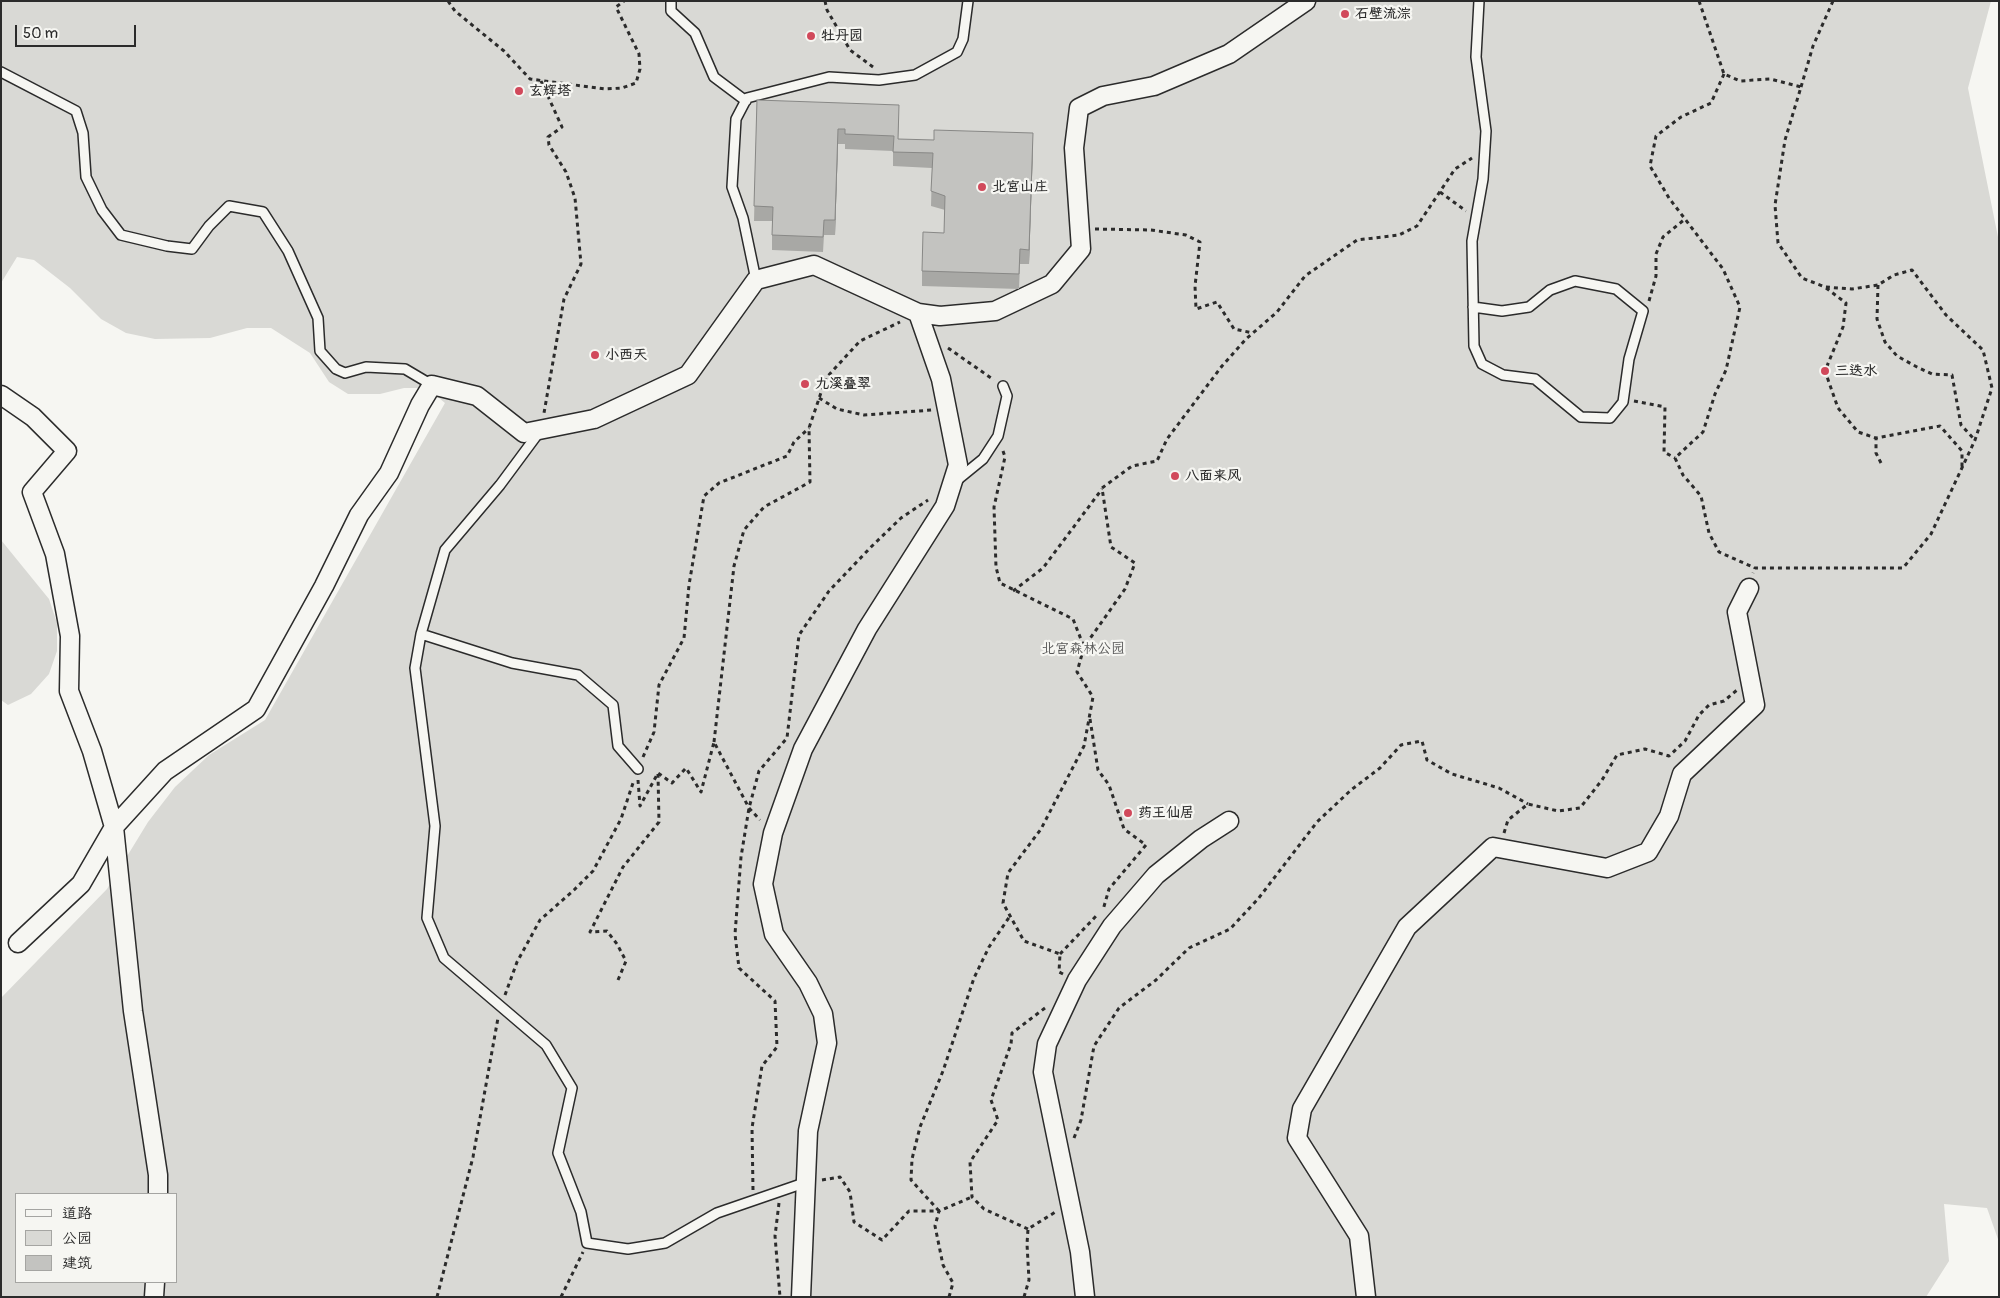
<!DOCTYPE html>
<meta charset="utf-8">
<style>
body{margin:0}
#map{position:relative;width:2000px;height:1298px;overflow:hidden;background:#f6f6f2;font-family:Pangolin,"LXGW WenKai TC",sans-serif}
canvas{display:block}
.frame{position:absolute;inset:0;border:2px solid #2b2b2b;pointer-events:none}
.legend{position:absolute;left:15px;top:1193px;width:162px;height:90px;box-sizing:border-box;background:#f6f6f2;border:1px solid #a5a5a2;margin:0;padding:6px 9px;list-style:none;font-size:15px;color:#2b2b2b}
.legend li{display:flex;align-items:center;gap:10px;height:25px}
.legend b{width:25px;border:1px solid #a5a5a2}
.scale{position:absolute;left:15px;top:25px;width:121px;height:22px;box-sizing:border-box;border:2px solid #2b2b2b;border-top:0;padding-left:6px;font-size:15px;line-height:18px;white-space:nowrap;color:#2b2b2b;-webkit-text-stroke:4px #f6f6f2;paint-order:stroke}
</style>
<div id="map">
<canvas width="2000" height="1298"></canvas>
<div class="frame"></div>
<ul class="legend">
<li><b style="height:6px;background:#f6f6f2"></b>道路</li>
<li><b style="height:14px;background:#d9d9d5"></b>公园</li>
<li><b style="height:14px;background:#c3c3c0"></b>建筑</li>
</ul>
<div class="scale">50 m</div>
</div>
<script>
const c = document.querySelector('canvas').getContext('2d');
c.lineJoin = 'round';
function fillPath(path, color) { c.fillStyle = color; c.fill(path, 'evenodd'); }
const shape = rows => new Path2D(rows.map(r => 'M' + r).join(''));
function strokePath(path, color, width, dash) { c.strokeStyle = color; c.lineWidth = width; c.lineCap = dash ? 'butt' : 'round'; c.setLineDash(dash || []); c.stroke(path); }
function label(font, color, halo, rows, align = 'center') {
  c.font = font + ' Pangolin,"LXGW WenKai TC",sans-serif'; c.lineWidth = 4.5; c.setLineDash([]); c.textBaseline = 'middle'; c.strokeStyle = halo; c.fillStyle = color; for (const [text, x, y, turn = 0] of rows) {
    c.save(); c.translate(x, y); c.rotate((+turn || 0) * Math.PI / 180); c.textAlign = isNaN(turn) ? turn : align; if (halo) c.strokeText(text, 0, 0); c.fillText(text, 0, 0); c.restore();
  }
}
fillPath(shape([
 [1,1,1991,1,1968,88,1999,242,1999,1242,1987,1208,1944,1204,1949,1261,1926,1297,1,1297,1,998,107,889,148,822,175,787,209,755,265,720,445,403,427,388,404,388,380,394,348,394,329,382,310,353,271,328,247,328,210,338,155,339,126,333,101,319,70,288,34,260,17,257,1,283],
 [16,1194,176,1194,176,1282,16,1282],
 [1,540,49,599,57,623,57,651,49,674,31,694,8,705,1,700]
]), '#d9d9d5');
const service = shape([
 [671,1,671,11,695,33,714,77,746,101],
 [1,72,76,111,83,133,86,177,102,210,121,235,167,246,192,249,209,226,229,206,263,212,288,251,318,318,320,351,336,369,345,373,366,367,405,369,432,385],
 [756,280,743,218,732,187,736,119,747,98,829,77,879,80,915,75,957,52,963,39,968,1],
 [1473,307,1502,311,1529,307,1550,290,1575,281,1616,289,1643,311,1629,359,1623,402,1610,418,1581,417,1535,379,1503,375,1482,364,1474,346,1472,241,1483,179,1486,131,1476,57,1479,1],
 [540,431,500,485,445,550,421,634,415,668,435,826,427,918,444,958,546,1045,572,1088,558,1153,581,1212,587,1243,628,1249,665,1243,717,1213,804,1183],
 [956,481,983,459,998,436,1007,396,1003,386],
 [421,634,512,663,578,675,613,705,618,746,638,769]
]);
const minor = shape([
 [1,395,33,417,67,451,32,492,55,554,70,636,69,691,92,751,114,827,133,1011,158,1175,158,1194],
 [18,943,81,884,114,827,165,771,256,709,324,586,359,515,389,473,420,405,432,385,477,396,524,433,594,419,688,375,756,280,814,265,918,313,940,316,995,311,1052,284,1081,249,1074,148,1079,108,1103,96,1154,86,1229,54,1306,1],
 [154,1297,155,1282],
 [801,1297,808,1131,827,1043,823,1014,808,983,774,934,763,884,773,833,803,749,867,629,945,506,958,465,941,379,918,313],
 [1085,1297,1080,1252,1043,1072,1047,1044,1077,980,1112,926,1156,875,1201,839,1229,821],
 [1366,1297,1359,1236,1297,1138,1302,1109,1407,927,1493,847,1607,868,1648,852,1669,816,1682,774,1755,705,1737,612,1749,588]
]);
strokePath(service, '#2b2b2b', 12);
strokePath(minor, '#2b2b2b', 21);
strokePath(shape([
 [448,1,455,11,504,51,530,79,605,89,622,88,636,83,640,69,639,54,616,7,624,1],
 [825,1,827,10,850,50,873,67],
 [1699,1,1724,74,1740,81,1770,79,1801,87,1785,140,1775,205,1778,243,1802,278,1825,287,1852,289,1878,285,1894,275,1912,270,1946,315,1983,350,1992,388,1975,440,1931,534,1903,568,1755,568,1753,573],
 [1724,74,1711,103,1681,117,1656,136,1650,166,1669,198,1723,269,1740,307,1726,370,1715,394,1703,432,1675,458,1683,475,1701,496,1709,533,1719,552,1755,568],
 [541,81,562,127,548,137,549,145,566,172,575,198,581,264,564,299,544,413],
 [1801,87,1813,46,1833,1],
 [1440,192,1466,211],
 [1095,229,1151,230,1186,235,1200,242,1195,286,1196,309,1217,302,1234,329,1253,333],
 [1878,285,1877,319,1885,342,1897,356,1917,367,1932,374,1952,375,1961,425,1975,440],
 [1826,288,1846,303,1843,327,1825,371,1838,408,1858,432,1876,438],
 [1649,301,1656,276,1656,254,1663,237,1685,219],
 [948,348,994,380],
 [819,398,837,409,864,415,932,410],
 [1634,401,1665,407,1664,452,1675,458],
 [1003,451,1005,457,994,507,996,567,1000,583,1073,619,1084,647],
 [1881,463,1876,453,1876,438,1940,426,1962,451,1962,468],
 [1013,591,1043,568,1102,489],
 [1090,719,1098,770,1109,785,1124,829,1146,845,1109,889,1103,910],
 [714,742,734,566,744,530,764,507,810,482,809,428,826,378,860,341,900,322],
 [643,757,654,732,659,685,684,638,689,585,704,496,719,483,787,456,794,442,809,428],
 [638,780,640,806,658,773,672,783,686,768,701,792,714,742,749,808,760,820],
 [1504,833,1508,820,1528,804,1558,811,1580,808,1602,780,1617,755,1645,749,1669,756,1685,741,1699,715,1709,705,1724,701,1737,690],
 [1060,954,1098,914],
 [1063,974,1059,972,1060,954,1024,941,1003,903,1008,873,1041,829,1084,746,1093,697,1077,672,1084,647,1125,589,1135,563,1111,547,1102,488,1132,466,1157,461,1167,439,1222,366,1246,339,1277,312,1305,276,1357,240,1399,235,1417,226,1455,169,1472,158],
 [618,980,626,961,617,944,607,931,590,932,623,867,659,822,658,774],
 [505,995,517,962,540,920,574,890,593,871,621,819,634,780],
 [1074,1138,1081,1120,1094,1046,1119,1008,1156,980,1189,948,1230,929,1258,899,1317,822,1351,790,1380,768,1401,745,1422,741,1427,760,1452,774,1499,788,1528,804],
 [822,1180,840,1177,850,1192,854,1222,882,1240,909,1211,938,1211],
 [753,1190,752,1128,762,1066,777,1047,775,1001,739,968,735,934,741,857,749,808,759,771,787,738,799,635,829,591,871,547,901,518,928,500],
 [779,1203,775,1236,780,1297],
 [939,1211,911,1180,912,1159,920,1127,943,1071,974,978,989,947,1010,916],
 [1028,1229,984,1209,972,1197,970,1162,998,1120,991,1100,1011,1044,1012,1033,1045,1008],
 [437,1297,473,1157,498,1018],
 [561,1297,583,1252],
 [949,1297,953,1283,943,1265,935,1226,939,1211,972,1197],
 [1024,1297,1029,1280,1027,1244,1028,1229,1057,1211]
]), '#2b2b2b', 3, [4, 4]);
strokePath(service, '#f6f6f2', 9);
strokePath(minor, '#f6f6f2', 18);
fillPath(shape([
 [757,100,899,120,898,139,1033,148,1029,264,1020,264,1019,289,922,286,922,271,944,233,945,210,931,206,932,168,893,166,893,151,845,149,845,144,838,144,835,235,824,235,823,252,772,250,772,221,754,221]
]), '#a8a8a5');
fillPath(shape([
 [838,129,838,144,835,235,835,220],
 [1033,133,1033,148,1029,264,1029,250]
]), '#888886');
const building = shape([
 [757,100,899,105,898,139,934,140,934,130,1033,133,1029,250,1020,249,1019,274,922,271,923,232,944,233,945,196,931,191,933,153,893,152,894,136,845,134,845,129,838,129,835,220,824,220,823,237,772,235,773,207,754,206,757,100]
]);
fillPath(building, '#c3c3c0');
strokePath(building, '#888886', 1);
for (const [x, y, r, color] of [
 [1345,14,5,"#d1495b"],
 [811,36,5,"#d1495b"],
 [519,91,5,"#d1495b"],
 [982,187,5,"#d1495b"],
 [595,355,5,"#d1495b"],
 [1825,371,5,"#d1495b"],
 [805,384,5,"#d1495b"],
 [1175,476,5,"#d1495b"],
 [1128,813,5,"#d1495b"]
]) { const dot = new Path2D(); dot.arc(x, y, r, 0, 2 * Math.PI); c.fillStyle = color; c.fill(dot); strokePath(dot, '#f6f6f2', 2); }
label('bold 14px', '#2b2b2b', '#f6f6f2', [
 ["石壁流淙",1355,14],
 ["牡丹园",821,36],
 ["玄辉塔",529,91],
 ["北宫山庄",992,187],
 ["小西天",605,355],
 ["三迭水",1835,371],
 ["九溪叠翠",815,384],
 ["八面来风",1185,476],
 ["药王仙居",1138,813]
], 'left');
label('14px', '#565656', '#f6f6f2', [
 ["北宫森林公园",1083,649]
]);
</script>
